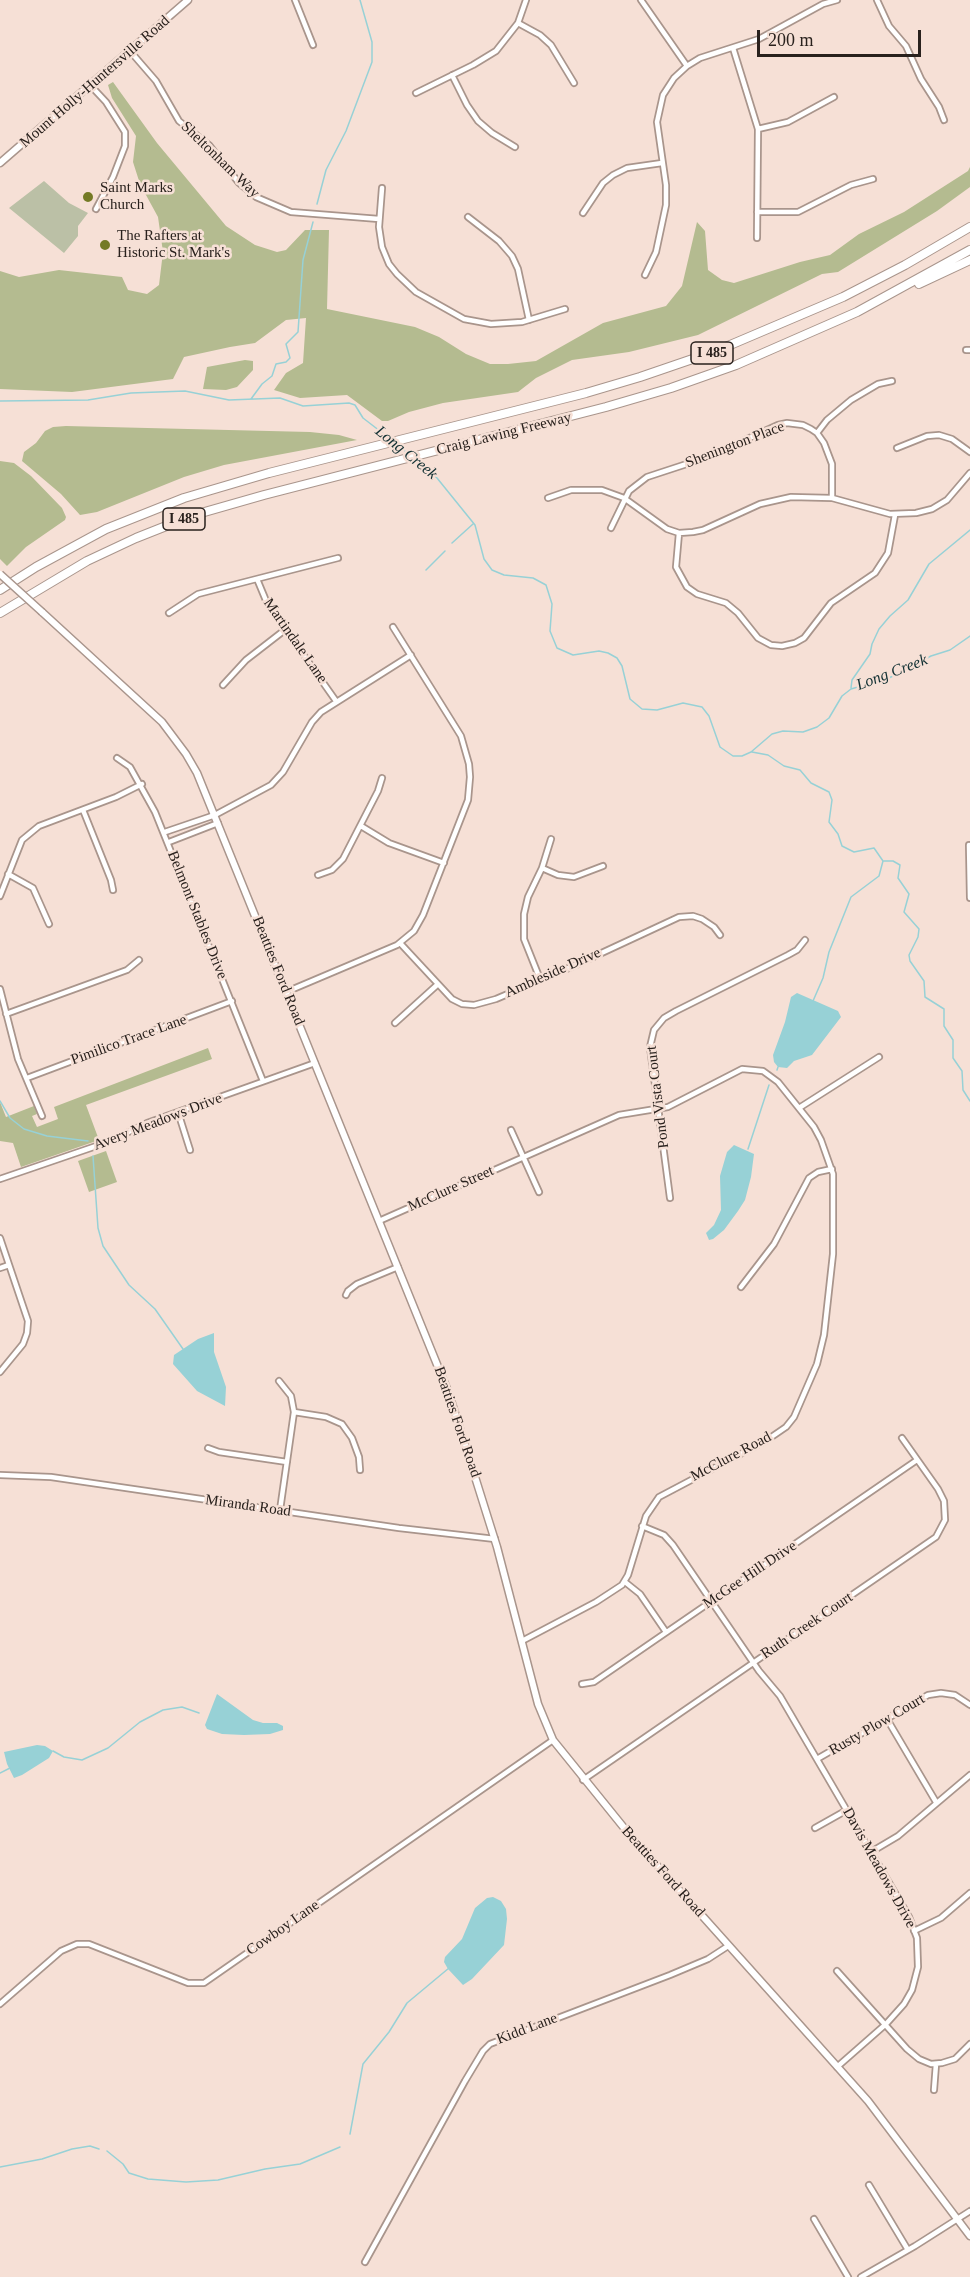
<!DOCTYPE html>
<style>
body{margin:0}
#map{position:relative;width:970px;height:2277px;overflow:hidden;background:#f6e0d6;font-family:"Times New Roman",serif}
canvas{display:block}
.scale{position:absolute;left:757px;top:30px;width:164px;height:27px;box-sizing:border-box;border:3px solid #29211d;border-top:0;padding-left:8px;font-size:18px;line-height:21px;white-space:nowrap;color:#29211d;-webkit-text-stroke:4px #f6e0d6;paint-order:stroke}
</style>
<div id="map">
<canvas width="970" height="2277"></canvas>
<div class="scale">200 m</div>
</div>
<script>
const c = document.querySelector('canvas').getContext('2d');
c.lineJoin = 'round';
function fillPath(path, color) { c.fillStyle = color; c.fill(path, 'evenodd'); }
const shape = rows => new Path2D(rows.map(r => 'M' + r).join(''));
function strokePath(path, color, width, dash) { c.strokeStyle = color; c.lineWidth = width; c.lineCap = dash ? 'butt' : 'round'; c.setLineDash(dash || []); c.stroke(path); }
function label(font, color, halo, rows, align = 'center') {
  c.font = font + ' "Times New Roman",serif'; c.lineWidth = 5; c.setLineDash([]); c.textBaseline = 'middle'; c.strokeStyle = halo; c.fillStyle = color; for (const [text, x, y, turn = 0] of rows) {
    c.save(); c.translate(x, y); c.rotate((+turn || 0) * Math.PI / 180); c.textAlign = isNaN(turn) ? turn : align; if (halo) c.strokeText(text, 0, 0); c.fillText(text, 0, 0); c.restore();
  }
}
fillPath(shape([
 [44,181,69,203,88,213,78,226,78,236,64,253,9,208]
]), '#bbc0a6');
fillPath(shape([
 [113,82,157,143,226,226,255,245,277,252,286,250,305,230,329,230,327,309,415,327,439,337,466,354,490,364,508,364,536,361,603,323,666,306,682,286,697,222,705,231,708,270,722,280,734,283,800,262,830,255,859,234,904,212,968,171,970,167,970,187,937,211,838,272,822,274,698,335,629,352,572,360,536,378,518,392,443,403,409,412,388,421,382,421,347,395,300,398,274,390,286,373,303,363,306,318,286,320,255,343,230,347,184,357,173,379,72,392,0,389,0,271,19,277,59,270,122,277,128,290,147,294,159,285,163,252,158,217,140,184,133,162,136,136,112,98,108,85],
 [245,360,253,361,253,370,237,387,226,390,203,389,207,367],
 [66,426,310,432,339,435,357,440,224,465,184,477,97,512,80,515,61,494,22,461,24,452,36,443,45,431,53,427],
 [0,461,14,463,31,476,62,508,66,517,65,520,26,547,7,566,0,559],
 [208,1048,212,1059,86,1105,99,1140,21,1167,13,1143,0,1141,0,1102,6,1117,34,1106,37,1114,32,1116,37,1127,58,1119,54,1107],
 [106,1151,117,1182,89,1192,78,1161]
]), '#b4bb90');
fillPath(shape([
 [797,993,838,1011,841,1017,812,1055,794,1061,787,1068,778,1067,774,1062,773,1055,785,1022,791,997],
 [734,1145,754,1154,751,1177,745,1200,738,1211,724,1230,713,1239,709,1240,706,1233,714,1225,721,1210,720,1176,727,1152],
 [214,1333,214,1352,226,1387,225,1406,197,1391,173,1364,174,1355,198,1339],
 [217,1694,253,1720,263,1723,277,1723,283,1726,283,1730,270,1734,244,1735,222,1734,207,1729,205,1725],
 [37,1745,45,1746,53,1751,49,1758,22,1775,14,1778,7,1764,4,1752],
 [493,1897,501,1901,506,1909,507,1919,504,1945,472,1979,463,1985,448,1969,444,1962,445,1957,462,1939,475,1908,487,1898]
]), '#97d1d6');
strokePath(shape([
 [317,204,326,170,346,131,372,62,372,42,360,0],
 [251,399,262,384,272,376,276,364,286,362,290,358,286,344,298,332,303,260,313,222],
 [0,401,88,400,131,393,185,391,229,400,280,398,303,406,349,403,355,405,363,418,389,438],
 [397,445,410,455],
 [416,459,437,478,475,525,484,559,492,570,504,575,533,578,546,585,552,604,550,631,557,648,573,655,599,651,608,653,617,658,622,666,630,699,642,709,657,710,683,703,702,707,709,716,720,747,733,756,742,756,751,752,772,734,783,731,803,732,817,727,829,718,842,696,851,689,889,678,931,656,950,650,970,636],
 [452,543,473,524],
 [426,570,445,551],
 [851,688,852,680,870,654,872,644,879,629,890,616,908,600,929,564,970,530],
 [752,752,768,755,784,766,800,770,811,783,829,792,832,800,829,822,838,834,842,846,854,852,874,848,883,861,879,876,851,897,829,952,823,978,813,1001],
 [884,861,893,861,900,865,898,878,909,894,904,912,919,929,918,937,909,955,910,961,924,981,925,997,944,1009,944,1026,953,1040,953,1058,962,1071,963,1090,970,1101],
 [777,1070,778,1067],
 [0,1101,10,1118,24,1129,47,1136,88,1141],
 [748,1149,769,1085],
 [93,1156,98,1228,103,1246,129,1285,155,1309,183,1349],
 [53,1751,64,1757,82,1760,108,1748,140,1722,163,1710,182,1707,199,1713],
 [0,1773,10,1768],
 [350,2134,363,2064,389,2032,407,2003,449,1968],
 [107,2151,123,2164,129,2173,148,2179,186,2182,218,2180,265,2169,300,2164,340,2147],
 [0,2167,42,2159,72,2149,90,2146,99,2149]
]), '#97d1d6', 1.5);
const street = shape([
 [295,0,313,45],
 [641,0,687,66],
 [877,0,889,26,906,46,921,79,939,107,944,120],
 [518,23,540,35,551,45,574,83],
 [733,48,758,129,757,238],
 [130,51,156,81,179,121,209,145,239,183,256,197,291,212,379,219],
 [452,75,467,105,478,121,492,133,515,147],
 [91,86,106,102,125,132,125,146,113,177,96,209],
 [416,93,473,65,496,51,518,23,526,0],
 [758,129,788,122,834,97],
 [382,188,379,227,382,247,389,264,397,274,416,292,464,319,491,324,522,322,565,309],
 [757,212,798,212,851,185,873,179],
 [583,213,603,183,613,175,627,168,662,163],
 [468,217,499,241,512,256,518,269,529,320],
 [645,275,656,252,666,205,666,185,657,122,663,95,674,78,687,66,700,58,759,39,823,4,837,0],
 [966,350,970,350],
 [817,433,827,420,851,400,878,384,892,381],
 [897,448,927,436,939,435,952,439,970,452],
 [548,498,571,490,602,490,624,498,667,529,679,533,693,532,703,530,760,504,791,497,832,498,890,514,916,513,932,509,947,500,970,473],
 [611,528,629,491,647,477,708,457,778,425,787,423,803,425,811,429,817,433,824,443,832,464,832,498],
 [679,533,676,567,687,587,697,594,726,603,738,613,758,638,771,645,782,646,795,643,804,638,831,603,875,573,888,553,895,515],
 [257,579,267,603,336,701],
 [169,613,198,594,338,558],
 [223,685,246,660,286,629],
 [117,758,130,767,155,812,263,1081],
 [83,810,111,880,113,890],
 [361,826,389,843,444,863],
 [165,832,215,815,271,785,283,772,312,722,321,712,411,655],
 [169,842,218,823],
 [969,845,970,898],
 [542,868,558,875,574,877,603,866],
 [8,874,33,888,49,924],
 [318,875,332,870,343,859,378,791,382,778],
 [0,896,22,840,39,826,116,797,142,784],
 [400,943,452,999,462,1004,474,1005,496,999,578,964,679,917,693,916,702,919,714,927,720,935],
 [540,979,524,939,524,914,528,897,542,868,551,839],
 [0,989,18,1059,42,1116],
 [286,992,397,945,414,931,423,915,468,800,470,777,469,764,461,736,393,627],
 [6,1014,127,970,139,960],
 [395,1023,437,985],
 [27,1078,232,1001],
 [799,1108,879,1057],
 [178,1112,190,1150],
 [511,1130,539,1192],
 [0,1179,108,1142,147,1123,315,1063],
 [670,1198,650,1047,654,1030,664,1018,676,1011,788,955,797,950,805,940],
 [379,1221,619,1115,668,1107,742,1069,763,1071,778,1082,814,1127,821,1140,833,1174,833,1254,824,1335,817,1364,794,1417,786,1427,767,1440,659,1497,646,1516,628,1575,622,1585,596,1602,522,1641],
 [0,1238,28,1321,27,1333,23,1344,0,1372],
 [0,1268,9,1265],
 [741,1287,774,1244,809,1178,818,1172,832,1169],
 [346,1295,348,1291,357,1284,398,1267],
 [279,1381,291,1396,294,1412,280,1510],
 [294,1412,326,1417,342,1424,352,1438,359,1457,360,1470],
 [208,1448,219,1452,287,1462],
 [0,1475,51,1477,399,1528,495,1539],
 [642,1526,664,1535,673,1545,759,1671,780,1696,909,1917,917,1938,918,1967,912,1990,904,2004,886,2024,837,2067],
 [625,1582,640,1594,666,1632],
 [582,1684,594,1682,917,1460],
 [887,1719,936,1802],
 [817,1759,928,1695,941,1693,955,1695,970,1705],
 [583,1780,936,1537,945,1520,944,1501,938,1489,902,1438],
 [815,1828,847,1810],
 [871,1852,898,1836,970,1775],
 [914,1931,941,1918,970,1893],
 [837,1971,907,2049,919,2059,931,2064,942,2063,955,2059,970,2044],
 [0,2004,61,1951,77,1944,89,1944,188,1983,204,1983,553,1740],
 [934,2090,936,2064],
 [869,2185,908,2250],
 [814,2219,848,2277],
 [365,2262,465,2081,483,2051,490,2044,670,1975,708,1959,728,1946],
 [861,2277,915,2246,970,2211]
]);
const secondary = shape([
 [0,163,188,0],
 [42,612,162,722,186,754,197,773,449,1394,497,1547,538,1704,553,1740,629,1834,868,2101,970,2236]
]);
const highway = shape([
 [919,284,970,260],
 [0,590,36,567,106,529,184,498,269,473,586,393,640,377,716,351,843,297,905,265,970,227],
 [0,613,87,561,136,538,194,515,264,495,606,407,671,388,736,365,857,312,970,250]
]);
strokePath(street, '#a9958c', 8);
strokePath(secondary, '#a9958c', 9);
strokePath(highway, '#a9958c', 10);
strokePath(street, '#fff', 4.5);
strokePath(secondary, '#fff', 6);
strokePath(highway, '#fff', 8);
const secondaryBridge = shape([
 [0,574,42,612]
]);
strokePath(secondaryBridge, '#a9958c', 9, []);
strokePath(secondaryBridge, '#fff', 6);
for (const [x, y, r, color] of [
 [88,197,6,"#747a25"],
 [105,245,6,"#747a25"]
]) { const dot = new Path2D(); dot.arc(x, y, r, 0, 2 * Math.PI); c.fillStyle = color; c.fill(dot); strokePath(dot, '#f6e0d6', 2); }
for (const [x, y, w] of [
 [712,353,42],
 [184,519,42]
]) { const box = new Path2D(); box.roundRect(x - w / 2, y - 11, w, 22, 4.5); c.fillStyle = '#f6e0d6'; c.fill(box); strokePath(box, '#29211d', 1.5); }
label('bold 14px', '#29211d', null, [
 ["I 485",712,353],
 ["I 485",184,519]
]);
label('15px', '#29211d', '#f6e0d6', [
 ["Mount Holly-Huntersville Road",95,82,-41],
 ["Sheltonham Way",220,160,44],
 ["Craig Lawing Freeway",504,434,-14],
 ["Shenington Place",735,445,-21],
 ["Martindale Lane",295,641,55],
 ["Belmont Stables Drive",197,915,68],
 ["Beatties Ford Road",278,971,68],
 ["Ambleside Drive",553,973,-24],
 ["Pimilico Trace Lane",129,1040,-20],
 ["Pond Vista Court",658,1097,-97],
 ["Avery Meadows Drive",158,1122,-21],
 ["McClure Street",451,1189,-24],
 ["Beatties Ford Road",457,1422,71],
 ["McClure Road",731,1457,-28],
 ["Miranda Road",248,1506,8],
 ["McGee Hill Drive",750,1575,-34],
 ["Ruth Creek Court",807,1626,-34],
 ["Rusty Plow Court",877,1725,-30],
 ["Davis Meadows Drive",879,1868,61],
 ["Beatties Ford Road",663,1872,48],
 ["Cowboy Lane",283,1928,-35],
 ["Kidd Lane",527,2029,-21]
]);
label('15px', '#29211d', '#f6e0d6', [
 ["Saint Marks",100,188],
 ["Church",100,205],
 ["The Rafters at",117,236],
 ["Historic St. Mark's",117,253]
], 'left');
label('italic 16px', '#112f32', '#f6e0d6', [
 ["Long Creek",406,453,39],
 ["Long Creek",892,673,-21]
]);
</script>
